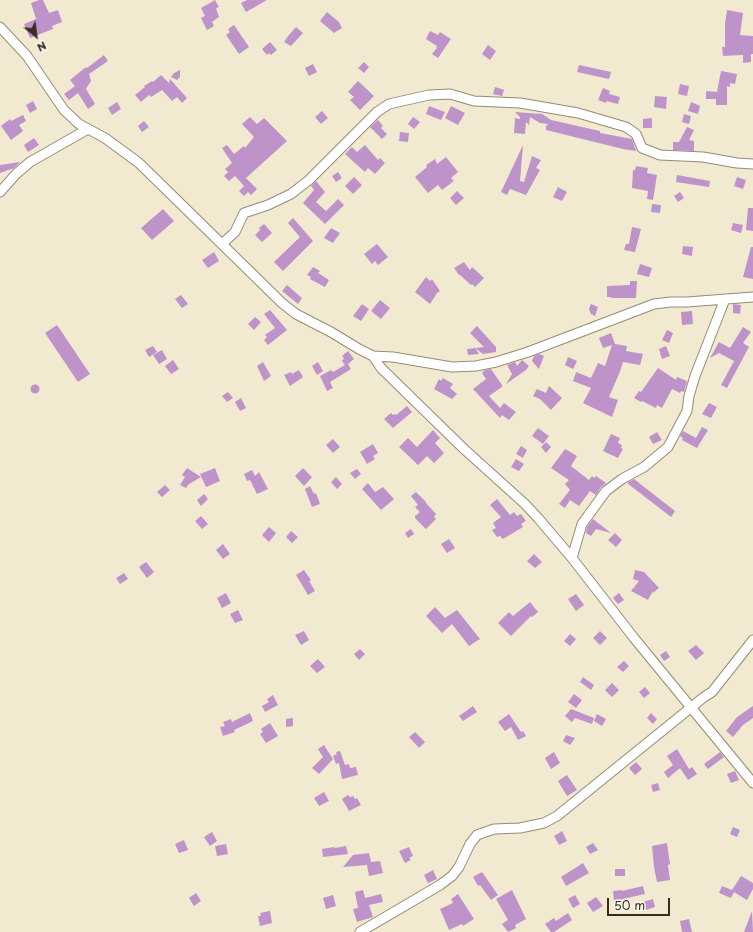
<!DOCTYPE html>
<style>
body{margin:0}
#map{position:relative;width:753px;height:932px;overflow:hidden;background:#f1ead1;font-family:"Playpen Sans",sans-serif}
canvas{display:block}
.north{position:absolute;left:16px;top:16px;width:40px;height:40px;-webkit-text-stroke:3px #fbf7ec;paint-order:stroke;rotate:151deg;font-size:11px;font-weight:700;line-height:16px;text-align:center;color:#3b2a1e}
.north::after{content:'';display:block;margin:auto;width:14px;height:18px;background:#3b2a1e;clip-path:polygon(50% 0,100% 100%,50% 72%,0 100%)}
.scale{position:absolute;left:607px;top:898px;width:63px;height:18px;box-sizing:border-box;border:2px solid #3b2a1e;border-top:0;padding-left:5px;font-size:12px;line-height:14px;white-space:nowrap;color:#3b2a1e;-webkit-text-stroke:3px #fbf7ec;paint-order:stroke}
</style>
<div id="map">
<canvas width="753" height="932"></canvas>
<div class="north">N</div>
<div class="scale">50 m</div>
</div>
<script>
const c = document.querySelector('canvas').getContext('2d');
c.lineJoin = 'round';
function fillPath(path, color) { c.fillStyle = color; c.fill(path, 'evenodd'); }
const shape = rows => new Path2D(rows.map(r => 'M' + r).join(''));
function strokePath(path, color, width, dash) { c.strokeStyle = color; c.lineWidth = width; c.lineCap = dash ? 'butt' : 'round'; c.setLineDash(dash || []); c.stroke(path); }
fillPath(shape([
 [39,0,43,0,49,13,58,10,62,22,52,26,53,29,30,38,24,24,36,19,31,3],
 [215,0,219,7,216,8,219,17,212,22,214,26,207,30,201,18,205,16,201,8],
 [247,0,267,0,246,12,241,3],
 [727,10,743,13,740,35,753,36,753,54,751,54,751,62,743,63,743,55,723,56,722,47,725,47,725,24],
 [327,12,339,22,342,28,334,33,320,21],
 [234,25,249,47,239,54,226,35,230,32,228,29],
 [296,27,303,33,291,46,284,42,288,36],
 [430,31,438,35,440,32,451,39,438,58,432,54,437,48,436,47,437,46,426,39],
 [270,42,277,50,271,55,269,53,267,55,262,49],
 [488,45,496,51,490,60,482,54],
 [104,55,108,61,89,74,91,81,86,89,95,104,88,109,78,93,69,100,64,94,75,86,70,80,86,67,87,68],
 [364,62,369,67,364,73,358,68],
 [313,64,317,72,309,76,305,68],
 [579,65,611,72,609,79,577,72],
 [180,70,180,77,177,80,171,77,174,73],
 [721,71,737,74,735,84,730,83,730,87,727,86,727,105,716,105,716,99,706,99,706,91,717,92],
 [161,75,169,83,170,79,187,98,182,103,177,97,172,101,162,90,151,97,149,95,141,102,135,95,145,87,144,86,152,81,153,82],
 [358,81,374,96,360,110,350,100,354,97,348,92],
 [680,84,689,86,687,96,678,94],
 [495,87,504,90,502,96,493,94],
 [603,88,610,91,609,94,620,97,618,104,606,101,606,103,598,100],
 [655,96,667,97,666,109,654,107],
 [33,101,37,109,30,113,26,105],
 [117,102,121,109,112,115,108,108],
 [691,102,700,106,698,114,688,111],
 [429,106,445,112,441,120,426,114],
 [451,106,465,113,458,125,445,118],
 [322,111,328,118,321,124,315,117],
 [515,112,542,114,551,120,600,131,600,133,632,139,636,151,623,149,546,130,546,126,548,124,540,123,530,117,529,125,526,122,525,134,514,133,515,118,520,119,520,117],
 [684,114,691,116,689,124,682,122],
 [23,115,26,121,19,125,23,131,11,140,1,126,10,119,11,121],
 [250,117,257,124,264,118,287,141,246,178,257,189,251,195,248,192,244,196,239,191,244,186,235,176,229,181,224,176,228,172,225,169,232,163,222,148,227,145,234,154,244,146,245,148,254,137,242,124],
 [413,117,420,122,414,129,408,124],
 [652,118,652,128,643,128,643,119],
 [378,120,383,126,381,128,387,134,382,139,370,127],
 [144,121,149,127,142,132,138,126],
 [687,127,694,130,689,140,694,141,694,151,673,150,673,142,679,142],
 [400,132,409,133,408,142,399,141],
 [34,138,39,145,28,152,24,145],
 [365,145,378,160,380,158,385,163,375,174,368,168,365,172,345,154,352,147,357,152],
 [523,145,520,181,524,182,532,156,541,160,536,168,540,170,526,195,510,189,507,195,501,192],
 [446,157,458,172,451,178,454,181,442,190,438,185,428,193,415,177,427,167,426,165,435,159,437,164],
 [20,162,14,168,0,173,0,165],
 [636,166,648,168,647,173,657,175,653,200,647,199,648,191,632,188,633,170,635,170],
 [338,172,342,178,336,182,332,176],
 [677,175,710,181,709,187,676,182],
 [354,177,362,185,353,194,345,186],
 [737,177,746,180,743,189,734,186],
 [316,181,325,192,316,202,326,211,338,199,344,205,325,224,303,203,314,190,311,186],
 [558,187,567,192,562,201,553,197],
 [457,191,464,198,456,205,450,198],
 [680,192,684,198,678,202,674,196],
 [652,204,661,205,660,213,651,212],
 [748,208,753,208,753,231,746,230],
 [163,209,174,221,152,240,141,228],
 [293,218,313,241,283,271,274,262,300,237,288,223],
 [733,223,743,225,741,233,731,230],
 [264,224,272,233,262,242,255,235,260,230,259,228],
 [632,227,641,229,635,252,624,250,626,244,629,244],
 [331,228,340,233,333,243,324,238],
 [377,244,388,257,378,265,375,261,372,264,364,254],
 [683,246,693,247,692,256,682,254],
 [751,247,753,247,753,279,743,277],
 [214,252,219,261,208,268,202,260],
 [464,262,470,270,472,267,484,278,475,287,472,284,471,285,460,275,459,275,454,268],
 [640,264,652,268,649,277,637,274],
 [313,267,320,271,318,273,329,280,325,287,310,279,311,277,307,275],
 [426,277,430,281,432,279,440,291,437,293,430,304,415,292],
 [630,281,637,281,636,298,611,298,611,297,607,297,607,286,630,285],
 [287,285,302,298,298,304,282,291],
 [181,295,188,304,182,308,175,299],
 [380,300,390,308,381,319,371,311],
 [362,304,369,309,361,321,353,316],
 [591,304,598,307,595,316,591,314,589,309],
 [733,304,741,305,740,314,733,313],
 [270,310,287,330,268,345,264,340,267,337,265,335,275,328,264,314],
 [692,311,693,324,682,325,681,312],
 [255,317,261,322,254,330,248,324],
 [57,325,90,374,78,382,45,333],
 [477,326,496,347,496,352,483,354,475,348,479,354,468,355,467,349,484,347,470,333],
 [743,327,751,332,743,343,749,347,727,388,721,385,734,361,719,353,710,358,719,342,730,348],
 [667,330,673,333,669,343,662,340],
 [611,333,615,344,627,346,626,351,643,354,640,365,623,362,619,374,609,397,618,400,612,417,583,403,591,388,573,381,576,372,591,378,598,363,605,366,612,345,603,348,599,338],
 [153,346,157,352,149,357,145,350],
 [666,346,670,356,662,359,659,349],
 [162,350,167,359,159,364,153,355],
 [348,351,354,359,348,364,351,369,330,382,333,388,327,391,320,376,331,370,333,372,345,365,342,361,344,358,342,356],
 [539,354,544,356,539,369,532,361,534,356],
 [568,357,577,361,573,369,565,365],
 [173,360,179,369,171,374,165,366],
 [522,360,529,366,526,370,506,384,512,374,507,365,515,362,517,366],
 [263,362,271,376,264,381,257,366],
 [318,362,323,371,317,375,312,366],
 [658,368,676,380,677,377,687,381,684,392,681,391,680,393,672,389,662,408,657,405,656,408,642,401,641,402,634,398,639,391,641,392],
 [491,369,502,385,502,387,489,396,500,408,504,403,516,412,509,420,502,415,500,418,473,389,486,379,482,373,485,370],
 [299,370,303,377,290,386,284,375,291,372,292,374],
 [443,378,453,384,450,388,457,394,452,399,434,389,439,379,441,381],
 '30.5 389a4.5 4.5 0 1 1 9 0a4.5 4.5 0 1 1-9 0Z',
 [549,386,562,398,551,410,540,399,533,396,537,389,546,393],
 [228,392,233,398,227,402,222,396],
 [241,398,246,408,240,411,235,402],
 [709,403,717,407,711,418,702,414],
 [407,406,412,412,393,428,384,419,391,413,393,415,395,414,396,415],
 [702,427,708,430,697,448,682,440,683,438,680,436,683,431,696,438],
 [538,428,549,436,543,444,532,436],
 [433,430,440,438,435,443,444,453,434,463,427,456,418,465,399,447,408,438,417,447],
 [657,432,662,440,653,444,649,437],
 [611,434,620,438,618,443,622,445,621,448,623,449,618,458,603,451],
 [333,439,340,447,333,453,326,445],
 [546,442,551,447,546,453,541,447],
 [373,444,378,453,373,456,375,459,367,464,360,452],
 [521,446,527,450,523,458,516,454],
 [565,449,577,456,571,466,589,480,592,476,594,478,596,476,606,483,601,487,596,495,590,491,579,506,570,500,565,508,559,504,570,490,565,484,569,480,551,468],
 [516,459,524,464,519,471,511,467],
 [187,468,201,477,189,484,186,488,180,485,185,477,182,475],
 [215,468,220,481,206,487,200,474],
 [303,468,312,477,304,486,295,476],
 [357,469,361,474,355,479,350,473],
 [252,470,255,476,259,472,268,489,257,494,250,480,247,481,244,474],
 [336,477,342,484,337,489,331,482],
 [634,479,675,511,671,517,627,483],
 [368,483,375,492,383,487,394,499,381,510,362,489],
 [165,485,170,490,162,497,157,492],
 [310,486,314,494,316,493,320,504,312,507,305,489],
 [416,492,426,502,426,503,436,514,434,517,436,519,426,529,415,518,415,516,420,512,415,507,418,505,411,496],
 [204,494,208,499,201,506,197,500],
 [497,499,510,515,514,512,517,516,521,514,526,521,521,524,523,527,503,539,500,536,497,537,492,530,496,528,493,523,501,517,490,505],
 [201,516,208,524,202,529,195,521],
 [593,519,611,533,596,529,591,536,586,533,587,527],
 [269,527,276,533,269,542,262,535],
 [411,529,414,534,408,538,405,533],
 [291,531,298,537,292,543,286,537],
 [615,533,622,540,616,547,608,540],
 [449,539,455,548,447,553,441,544],
 [223,544,230,554,223,559,216,550],
 [534,554,542,562,535,568,527,561],
 [146,562,154,572,147,578,139,567],
 [304,570,311,580,309,581,315,591,308,595,296,575],
 [635,570,644,572,659,588,653,593,653,591,648,600,631,591,639,581,633,579],
 [124,573,128,579,120,584,116,578],
 [226,593,231,603,222,608,217,598],
 [619,593,624,600,618,604,613,598],
 [576,594,584,605,576,611,568,599],
 [530,602,538,612,532,617,531,616,511,636,498,623,509,612,513,616],
 [435,607,445,618,457,610,480,639,469,646,452,624,442,633,426,616],
 [238,610,243,620,235,623,230,614],
 [304,631,309,640,301,645,295,635],
 [600,631,607,638,600,645,593,638],
 [570,634,576,639,570,646,564,641],
 [696,645,704,653,696,660,688,651],
 [360,649,365,654,359,660,354,654],
 [666,651,670,657,664,661,660,655],
 [318,659,325,667,317,673,310,666],
 [624,661,629,666,623,672,617,667],
 [583,677,594,685,591,690,580,682],
 [612,683,619,690,612,697,605,690],
 [645,687,650,693,644,698,639,692],
 [574,694,582,700,576,708,568,702],
 [273,695,278,705,265,712,262,706,269,702,267,699],
 [473,706,477,712,463,721,459,716],
 [753,706,753,718,743,725,733,737,726,731,737,717],
 [571,709,594,718,592,724,575,718,572,722,565,716],
 [250,713,253,721,234,730,235,732,223,736,220,727,225,726,223,722,231,719,232,722],
 [651,713,657,719,653,724,647,718],
 [509,714,521,732,523,731,526,736,518,740,511,727,505,731,498,722],
 [597,714,606,719,602,726,594,721],
 [293,718,293,726,286,727,286,719],
 [270,723,278,736,266,743,260,734,263,732,261,729],
 [415,732,425,742,419,748,409,737],
 [566,735,575,738,570,745,563,741],
 [324,745,333,759,319,774,312,768,323,757,318,749],
 [677,749,689,769,692,767,697,774,688,780,680,768,668,778,664,772,673,765,667,756],
 [340,751,345,765,349,764,350,768,356,767,358,775,342,779,339,763,336,764,333,756,337,754,336,752],
 [554,752,560,763,551,769,545,758],
 [720,752,724,757,708,769,704,764],
 [636,762,642,769,635,775,629,768],
 [735,771,739,780,731,783,727,774],
 [567,775,577,790,567,796,558,781],
 [658,783,660,790,653,792,651,785],
 [324,792,329,801,319,806,314,798],
 [348,795,350,797,353,796,355,799,357,798,361,805,349,811,342,799],
 [733,827,740,830,737,837,730,834],
 [562,831,567,841,559,845,554,836],
 [212,832,217,841,210,846,204,837],
 [184,840,188,850,179,853,175,844],
 [593,843,598,850,590,854,586,847],
 [667,843,670,864,668,865,670,880,657,882,654,867,652,846],
 [226,844,228,854,217,856,215,846],
 [346,846,348,854,323,857,322,849,334,847,335,848],
 [409,847,413,856,409,858,411,860,405,863,399,851],
 [369,853,371,862,380,861,383,873,369,876,367,865,343,867,353,855],
 [583,863,589,873,566,886,561,877],
 [615,869,625,869,625,876,615,876],
 [433,870,437,879,428,883,424,875],
 [482,872,498,895,491,900,480,885,478,886,473,877],
 [741,876,753,883,753,889,747,900,734,892,731,898,719,893,722,886,732,890],
 [643,886,645,894,614,901,613,891,622,890,622,891],
 [363,890,365,898,381,894,383,902,369,905,373,917,357,922,353,909,358,908,355,892],
 [512,890,526,919,515,925,516,928,508,932,502,924,508,920,496,899],
 [196,893,201,901,194,906,189,898],
 [458,894,474,919,463,926,462,924,449,930,440,909,453,903,451,899],
 [333,895,336,906,326,909,323,898],
 [575,895,580,904,573,908,568,899],
 [596,897,603,906,593,912,587,903],
 [653,899,655,907,646,910,643,902],
 [270,911,272,923,260,926,258,916,261,916,260,913],
 [752,911,753,932,744,932],
 [568,913,572,920,554,932,551,932,545,924,554,918,556,921],
 [689,919,692,932,682,932,680,921]
]), '#be93c9');
const street = shape([
 [0,27,27,56,64,110,79,124,105,138,139,163,282,303,296,314,331,332,359,349,373,356,381,368,464,449,525,504,538,518,572,558,634,638,753,783],
 [0,192,16,174,30,162,88,129],
 [222,244,235,232,244,213,268,205,291,194,309,180,377,112,389,104,429,95,450,94,474,101,520,103,578,113,626,127,636,134,642,148,660,155,703,157,737,163,753,164],
 [373,356,393,357,452,367,476,366,496,362,528,352,654,304,671,302,687,302,753,297],
 [572,558,582,524,606,491,622,479,644,467,668,447,687,411,689,396,695,376,725,299],
 [360,932,440,885,452,876,459,867,470,844,477,835,494,829,520,828,544,823,557,816,704,697,712,692,753,640]
]);
strokePath(street, '#968a78', 11);
strokePath(street, '#fff', 9);
</script>
